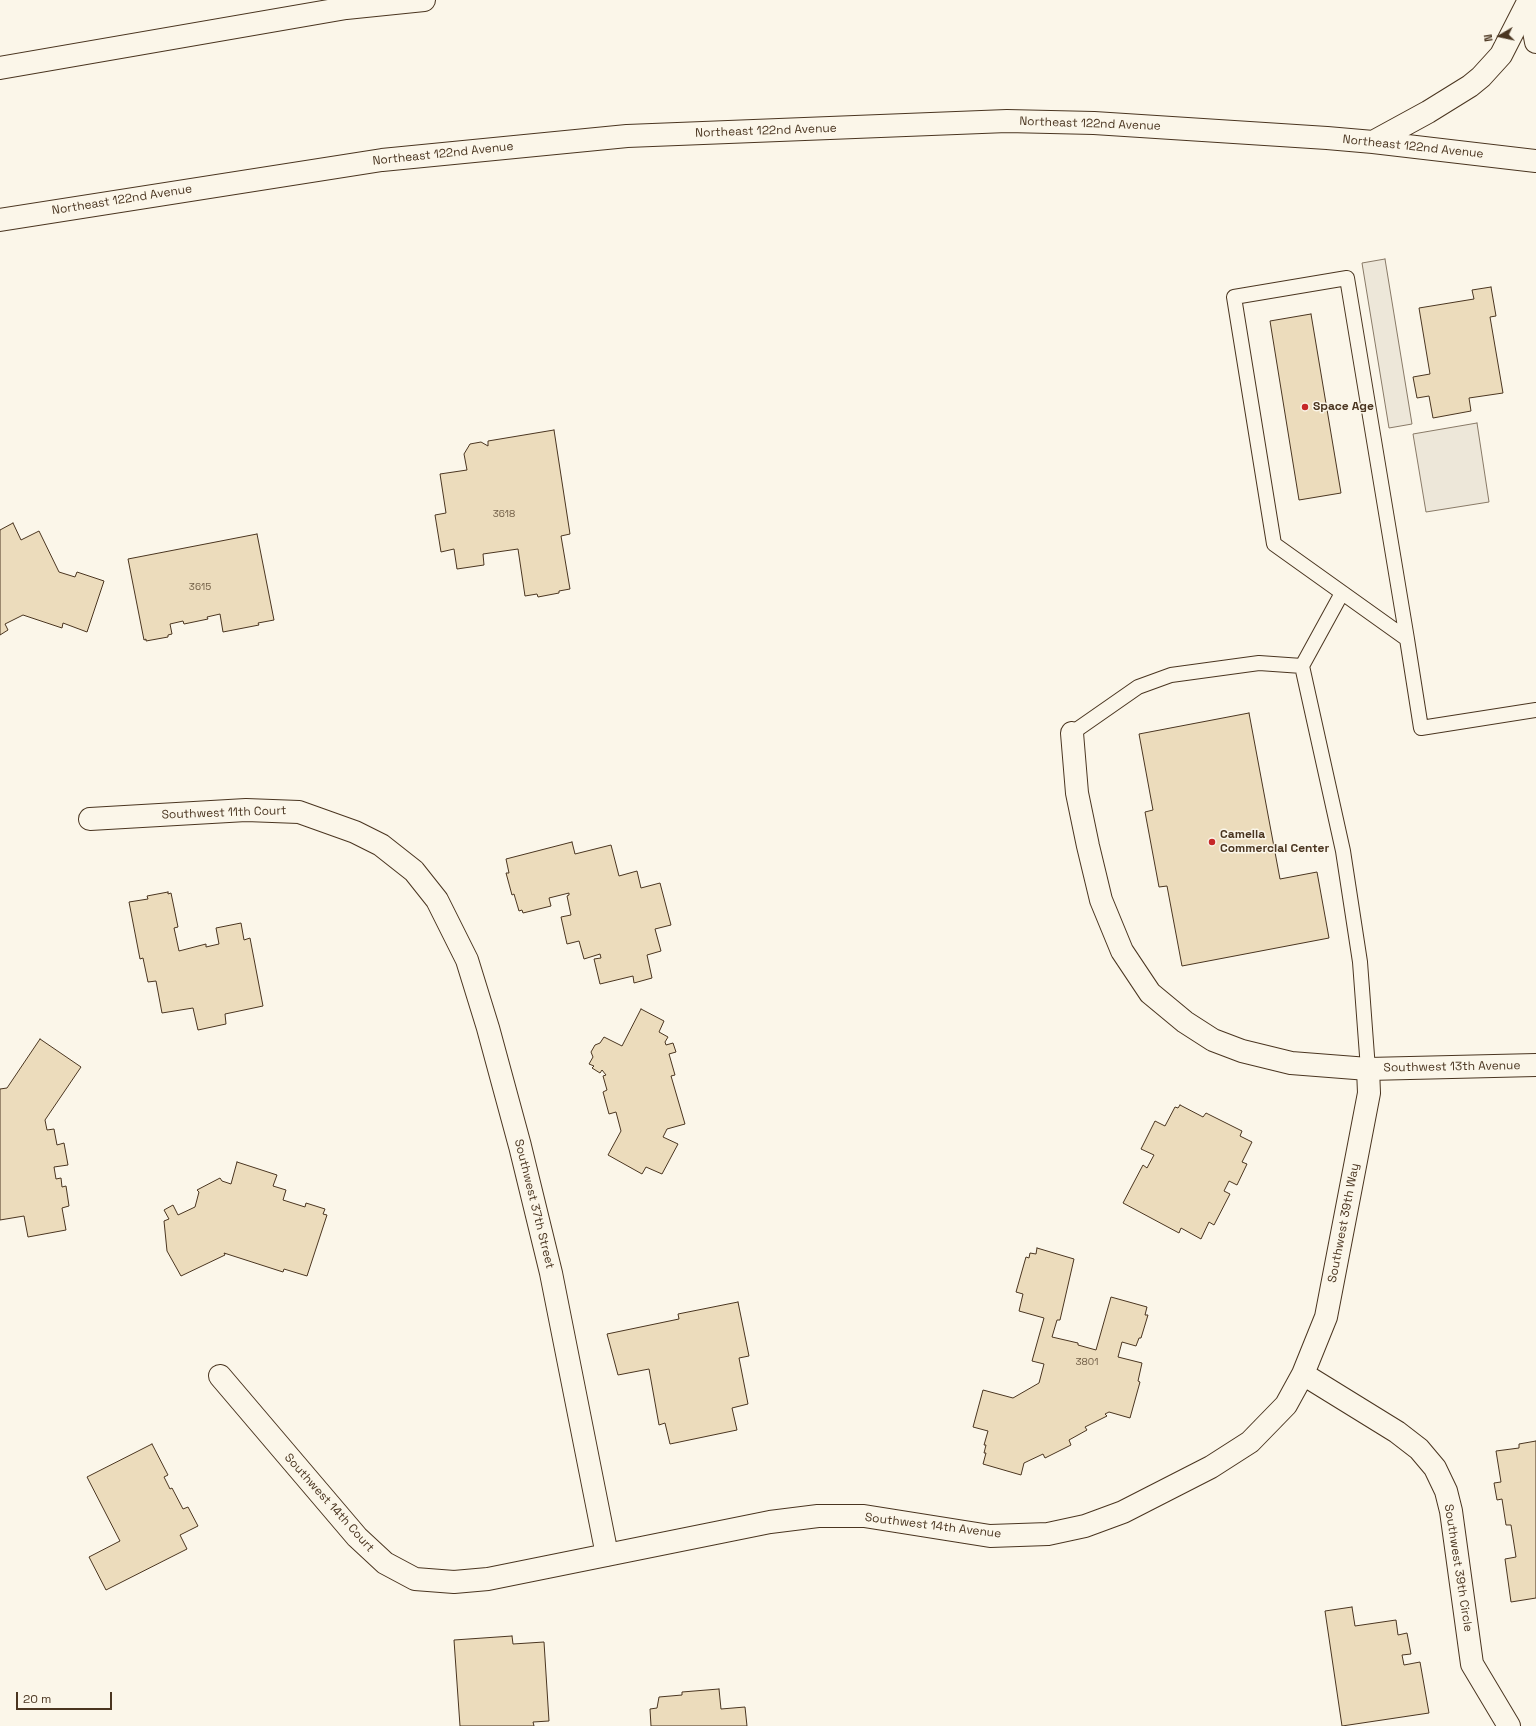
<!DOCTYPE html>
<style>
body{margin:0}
#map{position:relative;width:1536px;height:1726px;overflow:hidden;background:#fbf6e9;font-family:"Space Grotesk",sans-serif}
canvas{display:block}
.north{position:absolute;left:1480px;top:16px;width:40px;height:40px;-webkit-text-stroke:3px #fbf6e9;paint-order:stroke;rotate:261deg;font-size:11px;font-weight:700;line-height:16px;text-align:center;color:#4a3520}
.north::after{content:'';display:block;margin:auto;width:14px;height:18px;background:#4a3520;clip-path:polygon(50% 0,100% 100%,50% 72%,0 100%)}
.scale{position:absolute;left:16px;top:1692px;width:96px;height:18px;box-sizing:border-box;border:2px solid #4a3520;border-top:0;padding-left:5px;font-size:12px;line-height:14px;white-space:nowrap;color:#4a3520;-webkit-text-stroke:3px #fbf6e9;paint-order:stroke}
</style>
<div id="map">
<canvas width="1536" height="1726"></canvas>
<div class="north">N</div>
<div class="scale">20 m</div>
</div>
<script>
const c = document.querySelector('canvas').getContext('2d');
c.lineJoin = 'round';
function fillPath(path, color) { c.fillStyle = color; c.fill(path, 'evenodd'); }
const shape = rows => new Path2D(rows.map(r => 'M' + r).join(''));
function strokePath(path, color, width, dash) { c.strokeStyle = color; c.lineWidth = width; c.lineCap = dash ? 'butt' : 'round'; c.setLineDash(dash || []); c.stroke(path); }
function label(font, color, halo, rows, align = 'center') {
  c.font = font + ' "Space Grotesk",sans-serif'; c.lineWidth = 3; c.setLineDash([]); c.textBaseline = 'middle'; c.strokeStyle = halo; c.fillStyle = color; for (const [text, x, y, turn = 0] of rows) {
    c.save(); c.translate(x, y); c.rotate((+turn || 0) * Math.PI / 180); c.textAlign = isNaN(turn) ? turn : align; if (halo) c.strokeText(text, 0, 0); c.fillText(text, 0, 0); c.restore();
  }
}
const parking = shape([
 [1385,259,1412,424,1389,428,1362,263,1385,259],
 [1477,423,1489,502,1426,512,1413,434,1477,423]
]);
fillPath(parking, '#ede7d9');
strokePath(parking, '#887966', 1);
const building = shape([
 [1491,287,1496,316,1490,317,1503,393,1469,398,1471,411,1433,418,1429,396,1417,398,1413,377,1430,374,1419,308,1474,299,1472,290,1491,287],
 [1311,314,1341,493,1299,500,1270,321,1311,314],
 [554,430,570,534,561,536,570,589,559,591,559,593,538,597,537,594,525,596,518,549,483,554,484,565,457,569,454,549,441,552,435,515,446,513,440,474,467,470,464,454,470,444,481,442,488,446,488,441,554,430],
 [13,523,21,540,39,531,59,572,75,577,77,572,104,581,87,632,63,623,62,628,23,615,5,624,8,630,0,635,0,530,13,523],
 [257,534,274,620,258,623,259,625,223,632,220,614,207,617,208,619,184,624,183,621,170,624,172,634,168,635,168,637,146,641,146,639,144,640,128,559,257,534],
 [1249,713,1280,879,1317,872,1329,938,1182,966,1167,886,1159,887,1145,812,1153,810,1139,734,1249,713],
 [572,842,575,854,611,845,619,876,637,871,641,888,660,883,671,925,655,929,661,951,647,955,652,978,634,983,633,976,600,984,594,959,601,958,600,954,584,959,579,941,567,944,561,917,571,915,567,896,569,895,569,893,549,898,551,906,523,913,522,910,519,911,514,894,512,895,506,873,509,873,506,859,572,842],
 [168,892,168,894,171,893,178,927,174,928,179,951,206,944,206,947,219,944,216,928,241,923,244,940,250,938,263,1006,225,1014,226,1024,198,1030,193,1008,162,1013,156,981,148,982,143,958,140,959,129,902,148,899,147,896,168,892],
 [641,1009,664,1021,659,1032,668,1037,665,1042,666,1045,673,1043,676,1052,669,1054,675,1075,671,1076,685,1124,667,1129,663,1137,678,1144,662,1174,646,1167,642,1174,608,1155,621,1131,616,1112,609,1114,603,1092,607,1090,603,1076,606,1075,602,1070,600,1073,592,1068,594,1066,589,1064,593,1057,591,1052,595,1045,600,1043,604,1037,622,1046,641,1009],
 [40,1039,81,1067,45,1120,47,1130,54,1129,57,1145,64,1143,68,1165,54,1167,56,1179,61,1178,62,1187,66,1186,69,1206,62,1208,66,1230,28,1237,24,1216,0,1220,0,1089,7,1088,40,1039],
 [1180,1105,1203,1117,1206,1113,1242,1131,1240,1136,1252,1142,1242,1162,1247,1164,1237,1185,1229,1181,1224,1191,1230,1194,1214,1225,1209,1222,1201,1239,1181,1228,1179,1233,1123,1203,1143,1165,1147,1168,1154,1155,1141,1149,1155,1121,1165,1126,1175,1107,1178,1108,1180,1105],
 [237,1162,277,1175,273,1186,286,1190,283,1200,305,1207,306,1203,325,1209,323,1214,327,1215,307,1276,284,1269,283,1272,224,1253,225,1255,181,1276,167,1251,164,1221,169,1219,164,1210,173,1205,178,1215,195,1207,199,1192,197,1190,220,1178,222,1181,231,1184,237,1162],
 [1037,1248,1074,1259,1060,1320,1057,1320,1052,1337,1078,1343,1078,1345,1096,1350,1111,1297,1147,1307,1145,1315,1148,1315,1141,1338,1139,1338,1136,1346,1122,1342,1118,1357,1142,1363,1138,1381,1140,1382,1130,1418,1109,1412,1105,1414,1107,1416,1085,1427,1087,1430,1069,1440,1071,1445,1045,1458,1043,1454,1024,1463,1021,1475,983,1464,986,1453,984,1453,986,1445,984,1445,988,1431,973,1427,983,1390,1013,1398,1039,1383,1044,1364,1032,1361,1044,1318,1019,1311,1023,1294,1016,1292,1026,1257,1029,1258,1030,1253,1036,1254,1037,1248],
 [738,1302,749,1356,739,1358,748,1404,732,1408,737,1430,670,1444,665,1423,659,1425,649,1369,618,1375,607,1334,679,1319,678,1314,738,1302],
 [1536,1441,1536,1598,1511,1602,1505,1559,1516,1557,1511,1525,1506,1525,1502,1499,1497,1500,1494,1483,1501,1482,1496,1451,1519,1448,1519,1444,1536,1441],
 [152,1444,168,1475,164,1477,170,1489,172,1488,183,1509,188,1507,198,1526,180,1535,187,1549,106,1590,89,1557,120,1541,87,1477,152,1444],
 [1352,1607,1355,1626,1396,1620,1398,1635,1407,1633,1411,1654,1402,1655,1404,1665,1420,1662,1429,1713,1342,1726,1325,1611,1352,1607],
 [512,1636,513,1644,544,1642,549,1721,533,1722,534,1726,460,1726,454,1640,512,1636],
 [719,1689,721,1709,745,1707,747,1726,651,1726,650,1709,657,1708,659,1697,682,1695,682,1692,719,1689]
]);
fillPath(building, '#ecdcbc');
strokePath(building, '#4a3520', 1);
const service = shape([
 [1407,639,1347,278,1234,297,1274,544,1407,639,1421,728,1536,710],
 [1302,666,1342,593],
 [1072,733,1138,687,1171,675,1259,663,1302,666,1343,851,1360,962,1368,1069]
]);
const minor = shape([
 [0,68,346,8,424,0],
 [1072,733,1077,793,1088,846,1101,900,1122,951,1150,993,1185,1022,1213,1040,1242,1051,1291,1063,1368,1069,1536,1065],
 [90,819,246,810,299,812,355,832,381,845,414,871,437,900,467,960,488,1028,520,1146,551,1273,607,1555],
 [1303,1374,1397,1432,1419,1449,1435,1468,1446,1491,1451,1511,1472,1664,1509,1726],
 [220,1376,357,1537,385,1563,415,1579,454,1582,488,1579,770,1522,818,1516,864,1516,990,1536,1048,1534,1085,1526,1123,1512,1211,1467,1250,1442,1286,1405,1303,1374,1326,1317,1369,1093,1368,1069]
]);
const secondary = shape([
 [1528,0,1536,42]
]);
const trunk = shape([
 [1373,142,1428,112,1470,86,1481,77,1501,55,1528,2],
 [0,220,382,160,627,136,1007,121,1094,123,1327,138,1373,142,1536,161]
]);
strokePath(service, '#4a3520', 16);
strokePath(minor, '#4a3520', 24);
strokePath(secondary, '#4a3520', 24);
strokePath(trunk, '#4a3520', 24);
strokePath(service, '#fbf6e9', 14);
strokePath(minor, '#fbf6e9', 22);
strokePath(secondary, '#fbf6e9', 22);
strokePath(trunk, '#fbf6e9', 22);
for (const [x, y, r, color] of [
 [1305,407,4,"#c62828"],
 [1212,842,4,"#c62828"]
]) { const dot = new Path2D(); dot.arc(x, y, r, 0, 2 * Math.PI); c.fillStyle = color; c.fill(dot); strokePath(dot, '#fbf6e9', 1.5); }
label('10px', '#725f47', null, [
 ["3618",504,514],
 ["3615",200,587],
 ["3801",1087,1362]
]);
label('12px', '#4a3520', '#fbf6e9', [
 ["Northeast 122nd Avenue",1090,124,2],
 ["Northeast 122nd Avenue",766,131,-2],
 ["Northeast 122nd Avenue",1413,147,6],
 ["Northeast 122nd Avenue",443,154,-6],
 ["Northeast 122nd Avenue",122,200,-9],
 ["Southwest 11th Court",224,813,-2],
 ["Southwest 13th Avenue",1452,1067,-1],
 ["Southwest 37th Street",534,1204,76],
 ["Southwest 39th Way",1344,1223,-79],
 ["Southwest 14th Court",329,1503,48],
 ["Southwest 14th Avenue",933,1526,7],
 ["Southwest 39th Circle",1458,1568,81]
]);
label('bold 12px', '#4a3520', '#fbf6e9', [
 ["Space Age",1313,407],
 ["Camella",1220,835],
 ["Commercial Center",1220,849]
], 'left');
</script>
